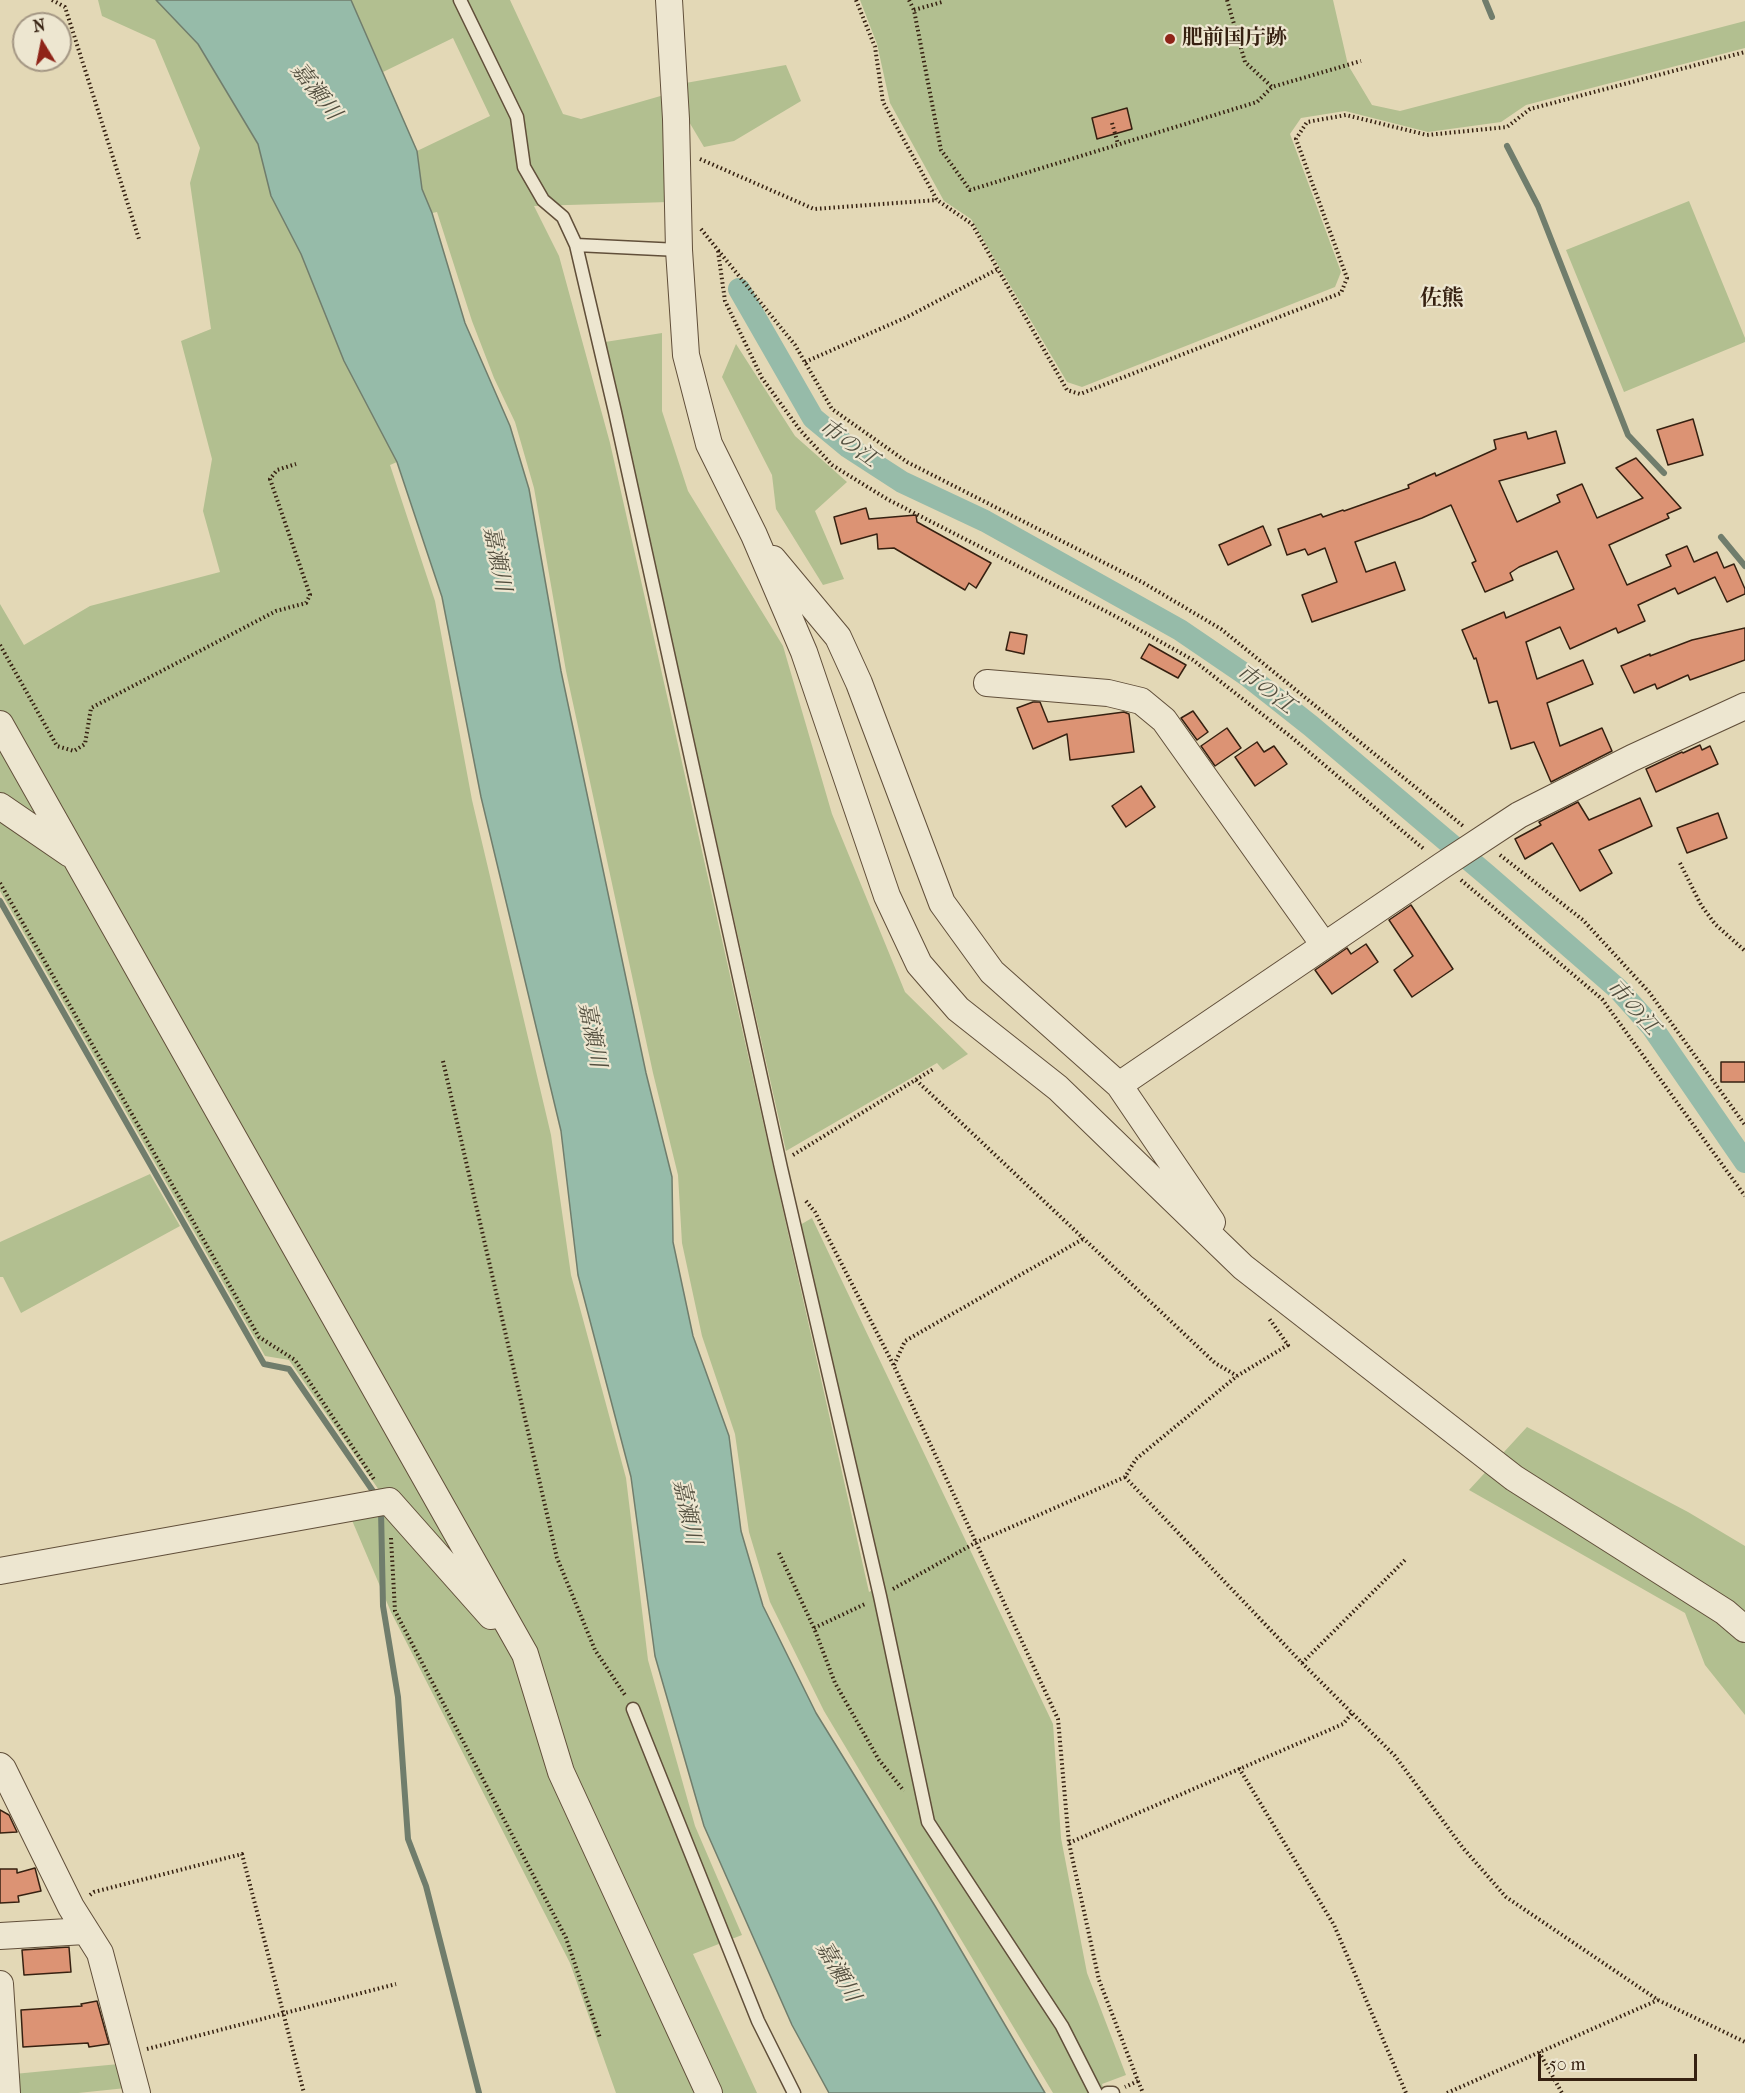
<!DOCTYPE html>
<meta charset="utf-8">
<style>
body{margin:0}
#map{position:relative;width:1745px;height:2093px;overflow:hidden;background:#e3d8b6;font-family:"IM FELL French Canon",serif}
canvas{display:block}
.north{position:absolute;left:12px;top:12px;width:60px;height:60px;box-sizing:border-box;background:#ede6d0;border:2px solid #a49784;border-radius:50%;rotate:350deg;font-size:16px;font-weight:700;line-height:24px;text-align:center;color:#362111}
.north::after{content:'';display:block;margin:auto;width:21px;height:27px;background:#8f2418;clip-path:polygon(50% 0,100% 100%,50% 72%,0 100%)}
.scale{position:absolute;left:1538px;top:2054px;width:159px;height:27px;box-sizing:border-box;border:3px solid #362111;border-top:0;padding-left:8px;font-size:18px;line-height:21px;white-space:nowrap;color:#362111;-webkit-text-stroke:4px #ede6d0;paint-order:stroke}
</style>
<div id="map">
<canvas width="1745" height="2093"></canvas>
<div class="north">N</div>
<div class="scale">50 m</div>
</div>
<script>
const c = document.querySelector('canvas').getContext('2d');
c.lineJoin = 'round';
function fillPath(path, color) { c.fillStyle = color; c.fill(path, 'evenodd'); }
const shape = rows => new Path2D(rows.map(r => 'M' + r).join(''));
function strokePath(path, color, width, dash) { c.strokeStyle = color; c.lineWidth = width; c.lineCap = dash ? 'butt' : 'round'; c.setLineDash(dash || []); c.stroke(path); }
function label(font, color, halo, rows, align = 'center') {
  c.font = font + ' "IM FELL French Canon","Noto Serif JP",serif'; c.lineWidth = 4.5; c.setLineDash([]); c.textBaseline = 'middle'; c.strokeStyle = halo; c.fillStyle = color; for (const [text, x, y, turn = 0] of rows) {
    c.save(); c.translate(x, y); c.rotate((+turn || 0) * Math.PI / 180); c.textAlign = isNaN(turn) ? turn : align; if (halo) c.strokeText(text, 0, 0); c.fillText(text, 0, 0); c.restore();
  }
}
fillPath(shape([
 [98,0,156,0,198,44,258,144,271,196,301,254,344,361,397,462,390,465,435,601,472,800,551,1135,571,1275,626,1478,648,1660,695,1826,742,1935,693,1954,757,2093,616,2093,570,1963,391,1612,351,1518,381,1493,289,1360,265,1356,0,891,0,604,24,645,90,606,220,572,203,511,212,459,181,341,211,329,190,183,200,148,155,40,102,16],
 [351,0,510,0,563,114,581,119,664,95,669,202,534,206,559,256,610,443,869,1592,883,1584,800,1225,812,1218,1053,1724,1061,1838,1087,1973,1126,2075,1102,2084,1105,2093,1053,2093,824,1711,770,1602,749,1532,735,1434,702,1336,682,1243,678,1175,653,1073,566,671,534,488,515,422,494,378,472,321,437,212,432,213,422,189,417,151,490,116,453,38,383,72],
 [860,0,1333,0,1348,65,1372,105,1400,111,1745,21,1745,48,1526,105,1501,122,1428,132,1345,111,1301,118,1290,134,1341,272,1335,287,1082,387,1067,382,971,219,944,201,890,103,877,44],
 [786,65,801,101,734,141,704,147,685,115,680,84],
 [1689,201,1745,338,1745,342,1624,392,1566,250],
 [662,333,662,411,688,491,783,646,832,814,905,992,968,1054,943,1070,937,1063,786,1151,605,342],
 [736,344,795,436,847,482,815,511,844,579,823,585,776,509,772,475,722,377],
 [150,1174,180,1226,21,1313,3,1277,0,1277,0,1242],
 [1527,1427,1688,1512,1745,1546,1745,1715,1705,1665,1685,1613,1469,1490],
 [119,2064,126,2088,78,2093,15,2093,14,2074]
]), '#b2bf90');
const water = shape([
 [156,0,351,0,417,151,422,189,432,213,465,323,510,426,529,489,561,671,646,1073,672,1177,673,1242,693,1336,729,1436,741,1531,763,1606,816,1713,935,1906,1045,2093,829,2093,792,2025,704,1826,655,1656,631,1477,578,1275,561,1131,481,797,442,597,397,462,344,361,301,254,271,196,258,144,198,44,156,0]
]);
fillPath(water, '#96bba9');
strokePath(water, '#707d6c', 1.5);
strokePath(shape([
 [1485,0,1492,17],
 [1507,146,1538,206,1628,435,1664,473],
 [1721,537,1745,566],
 [0,901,264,1364,289,1369,377,1497],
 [381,1510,383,1606,398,1697,408,1839,426,1886,479,2093]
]), '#707d6c', 6);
strokePath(shape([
 [739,289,813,418,848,447,902,482,985,521,1180,630,1249,677,1311,726,1487,875,1618,989,1652,1027,1745,1162]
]), '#96bba9', 22);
const building = shape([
 [1127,108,1132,129,1097,139,1092,118,1127,108],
 [1693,419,1703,455,1668,465,1657,430,1693,419],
 [1556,431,1565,463,1499,481,1517,522,1560,502,1557,495,1582,484,1597,518,1643,498,1616,468,1636,458,1681,508,1667,514,1669,518,1609,545,1627,585,1671,566,1666,555,1687,546,1694,562,1717,552,1724,568,1734,564,1745,589,1745,594,1727,602,1715,577,1678,594,1675,588,1638,605,1645,621,1618,633,1616,628,1570,649,1560,627,1526,642,1537,679,1583,660,1593,684,1547,703,1560,746,1602,728,1612,751,1551,782,1534,742,1511,749,1497,701,1489,703,1476,658,1474,659,1462,630,1504,612,1506,618,1574,589,1557,551,1519,567,1510,573,1513,580,1485,592,1472,563,1476,561,1451,505,1422,518,1355,542,1366,572,1395,562,1405,590,1312,622,1302,595,1337,582,1325,548,1308,555,1305,549,1287,555,1278,529,1321,514,1323,517,1343,510,1344,511,1409,488,1408,485,1435,473,1436,476,1496,449,1494,440,1526,432,1528,439,1556,431],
 [866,508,869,519,916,515,917,522,991,563,976,588,969,583,965,590,894,548,878,549,877,534,841,544,834,517,866,508],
 [1263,526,1271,545,1228,565,1219,545,1263,526],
 [1745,628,1745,660,1690,680,1688,675,1657,689,1655,684,1634,693,1621,666,1650,654,1650,656,1692,640,1745,628],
 [1010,632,1027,635,1024,654,1006,650,1010,632],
 [1149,644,1186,665,1178,678,1141,658,1149,644],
 [1033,702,1040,702,1048,722,1124,712,1129,714,1134,752,1070,760,1067,734,1033,749,1017,708,1033,702],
 [1193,711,1208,732,1197,740,1181,718,1193,711],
 [1227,728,1241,748,1215,766,1201,746,1227,728],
 [1257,742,1264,752,1274,746,1287,764,1255,786,1235,757,1257,742],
 [1700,745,1702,750,1710,746,1718,764,1656,792,1646,769,1682,752,1683,753,1700,745],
 [1141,786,1155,807,1126,827,1112,806,1141,786],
 [1640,798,1652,826,1599,850,1612,873,1580,891,1553,844,1552,843,1525,859,1515,839,1541,825,1539,822,1578,802,1589,820,1640,798],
 [1718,813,1727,838,1687,853,1677,828,1718,813],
 [1411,905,1453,969,1412,997,1394,970,1413,956,1389,920,1411,905],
 [1366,944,1378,962,1332,994,1315,970,1347,948,1351,954,1366,944],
 [1721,1062,1745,1062,1745,1082,1721,1082,1721,1062],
 [0,1810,9,1815,17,1832,0,1833,0,1810],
 [35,1868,41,1891,18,1896,19,1902,0,1903,0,1869,17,1869,17,1873,35,1868],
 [69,1947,71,1972,24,1975,22,1950,69,1947],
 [97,2001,109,2044,89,2047,88,2043,23,2047,21,2010,82,2006,81,2004,97,2001]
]);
fillPath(building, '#dc9374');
strokePath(building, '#362111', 1.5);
const lane = shape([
 [460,0,517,117,524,167,543,200,563,217,576,245,679,250],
 [576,245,615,412,781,1168,880,1596,928,1822,1062,2026,1096,2093],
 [633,1709,758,2021,794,2093],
 [1107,2093,1113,2093]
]);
const street = shape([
 [669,0,676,119,679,250,686,355,709,444,754,535,804,652,887,896,919,964,958,1009,1058,1088,1243,1267,1514,1478,1725,1612,1745,1629],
 [773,559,838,637,859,683,942,903,992,972,1119,1085],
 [987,683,1108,693,1141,701,1164,720,1324,945],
 [0,724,525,1654,561,1772,709,2093],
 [0,806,70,854],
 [1212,1222,1119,1085,1443,865,1519,815,1632,758,1745,706],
 [0,1571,389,1501,491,1616],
 [0,1766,3,1769,71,1907,100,1953,137,2093],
 [0,1936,85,1931],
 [0,1984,7,2093]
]);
strokePath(lane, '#614f3a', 15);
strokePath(street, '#614f3a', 28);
strokePath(shape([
 [52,0,65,7,139,239],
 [856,0,875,47,883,102,937,200,972,224,1067,390,1080,394,1341,293,1347,278,1296,139,1307,122,1346,115,1427,135,1507,127,1530,109,1745,52],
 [909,0,914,10,941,150,970,190,1257,102,1272,87],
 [1227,0,1245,62,1272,87,1361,61],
 [914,10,942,2],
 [1112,123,1118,144],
 [700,159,814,209,937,200],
 [701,229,795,345,832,409,907,462,1142,582,1221,629,1463,826],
 [718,251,725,301,762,378,800,430,832,465,887,499,1115,616,1193,660,1290,736,1425,850],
 [805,362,907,317,998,269],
 [0,645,57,746,74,751,85,744,91,708,276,611,306,603,310,595,270,479,277,470,296,464],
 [1500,855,1583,920,1649,992,1745,1125],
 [1680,863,1701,905,1715,924,1745,951],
 [1461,880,1602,999,1745,1196],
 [0,883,259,1337,295,1360,375,1481],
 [443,1061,557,1558,595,1650,625,1695],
 [916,1080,1215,1363,1237,1376],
 [793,1155,935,1068],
 [806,1201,815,1212,894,1366,1058,1719,1069,1843,1099,1980,1138,2081,1125,2087],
 [894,1365,905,1341,1083,1239],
 [1125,1477,1302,1663,1395,1756,1463,1848,1506,1897,1658,2000,1745,2042],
 [391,1538,395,1611,566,1938,600,2038],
 [779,1553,814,1628,835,1683,879,1760,904,1791],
 [893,1589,975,1543,1125,1477,1136,1459,1237,1376,1288,1345,1268,1317],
 [814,1628,865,1604],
 [1302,1663,1405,1560],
 [1239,1768,1334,1925,1406,2093],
 [1069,1843,1343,1724,1353,1712],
 [90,1895,94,1892,242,1854,304,2093],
 [147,2049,396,1984],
 [1539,2052,1562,2093],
 [1138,2081,1143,2093],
 [1447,2093,1658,2000]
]), '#362111', 4, [1.5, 3]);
strokePath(lane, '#ede6d0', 12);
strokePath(street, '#ede6d0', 26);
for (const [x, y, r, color] of [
 [1170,39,6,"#8f2418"]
]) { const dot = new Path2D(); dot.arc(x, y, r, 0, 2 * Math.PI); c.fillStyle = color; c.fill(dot); strokePath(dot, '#ede6d0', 2); }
label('bold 21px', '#362111', '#ede6d0', [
 ["肥前国庁跡",1182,39]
], 'left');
label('italic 22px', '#534f3f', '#ede6d0', [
 ["嘉瀬川",315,92,52],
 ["市の江",848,444,36],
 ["嘉瀬川",496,559,79],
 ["市の江",1265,690,37],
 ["市の江",1632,1008,48],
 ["嘉瀬川",591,1035,79],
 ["嘉瀬川",686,1512,78],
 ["嘉瀬川",837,1972,60]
]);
label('bold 22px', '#362111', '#ede6d0', [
 ["佐熊",1442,300]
]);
</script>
